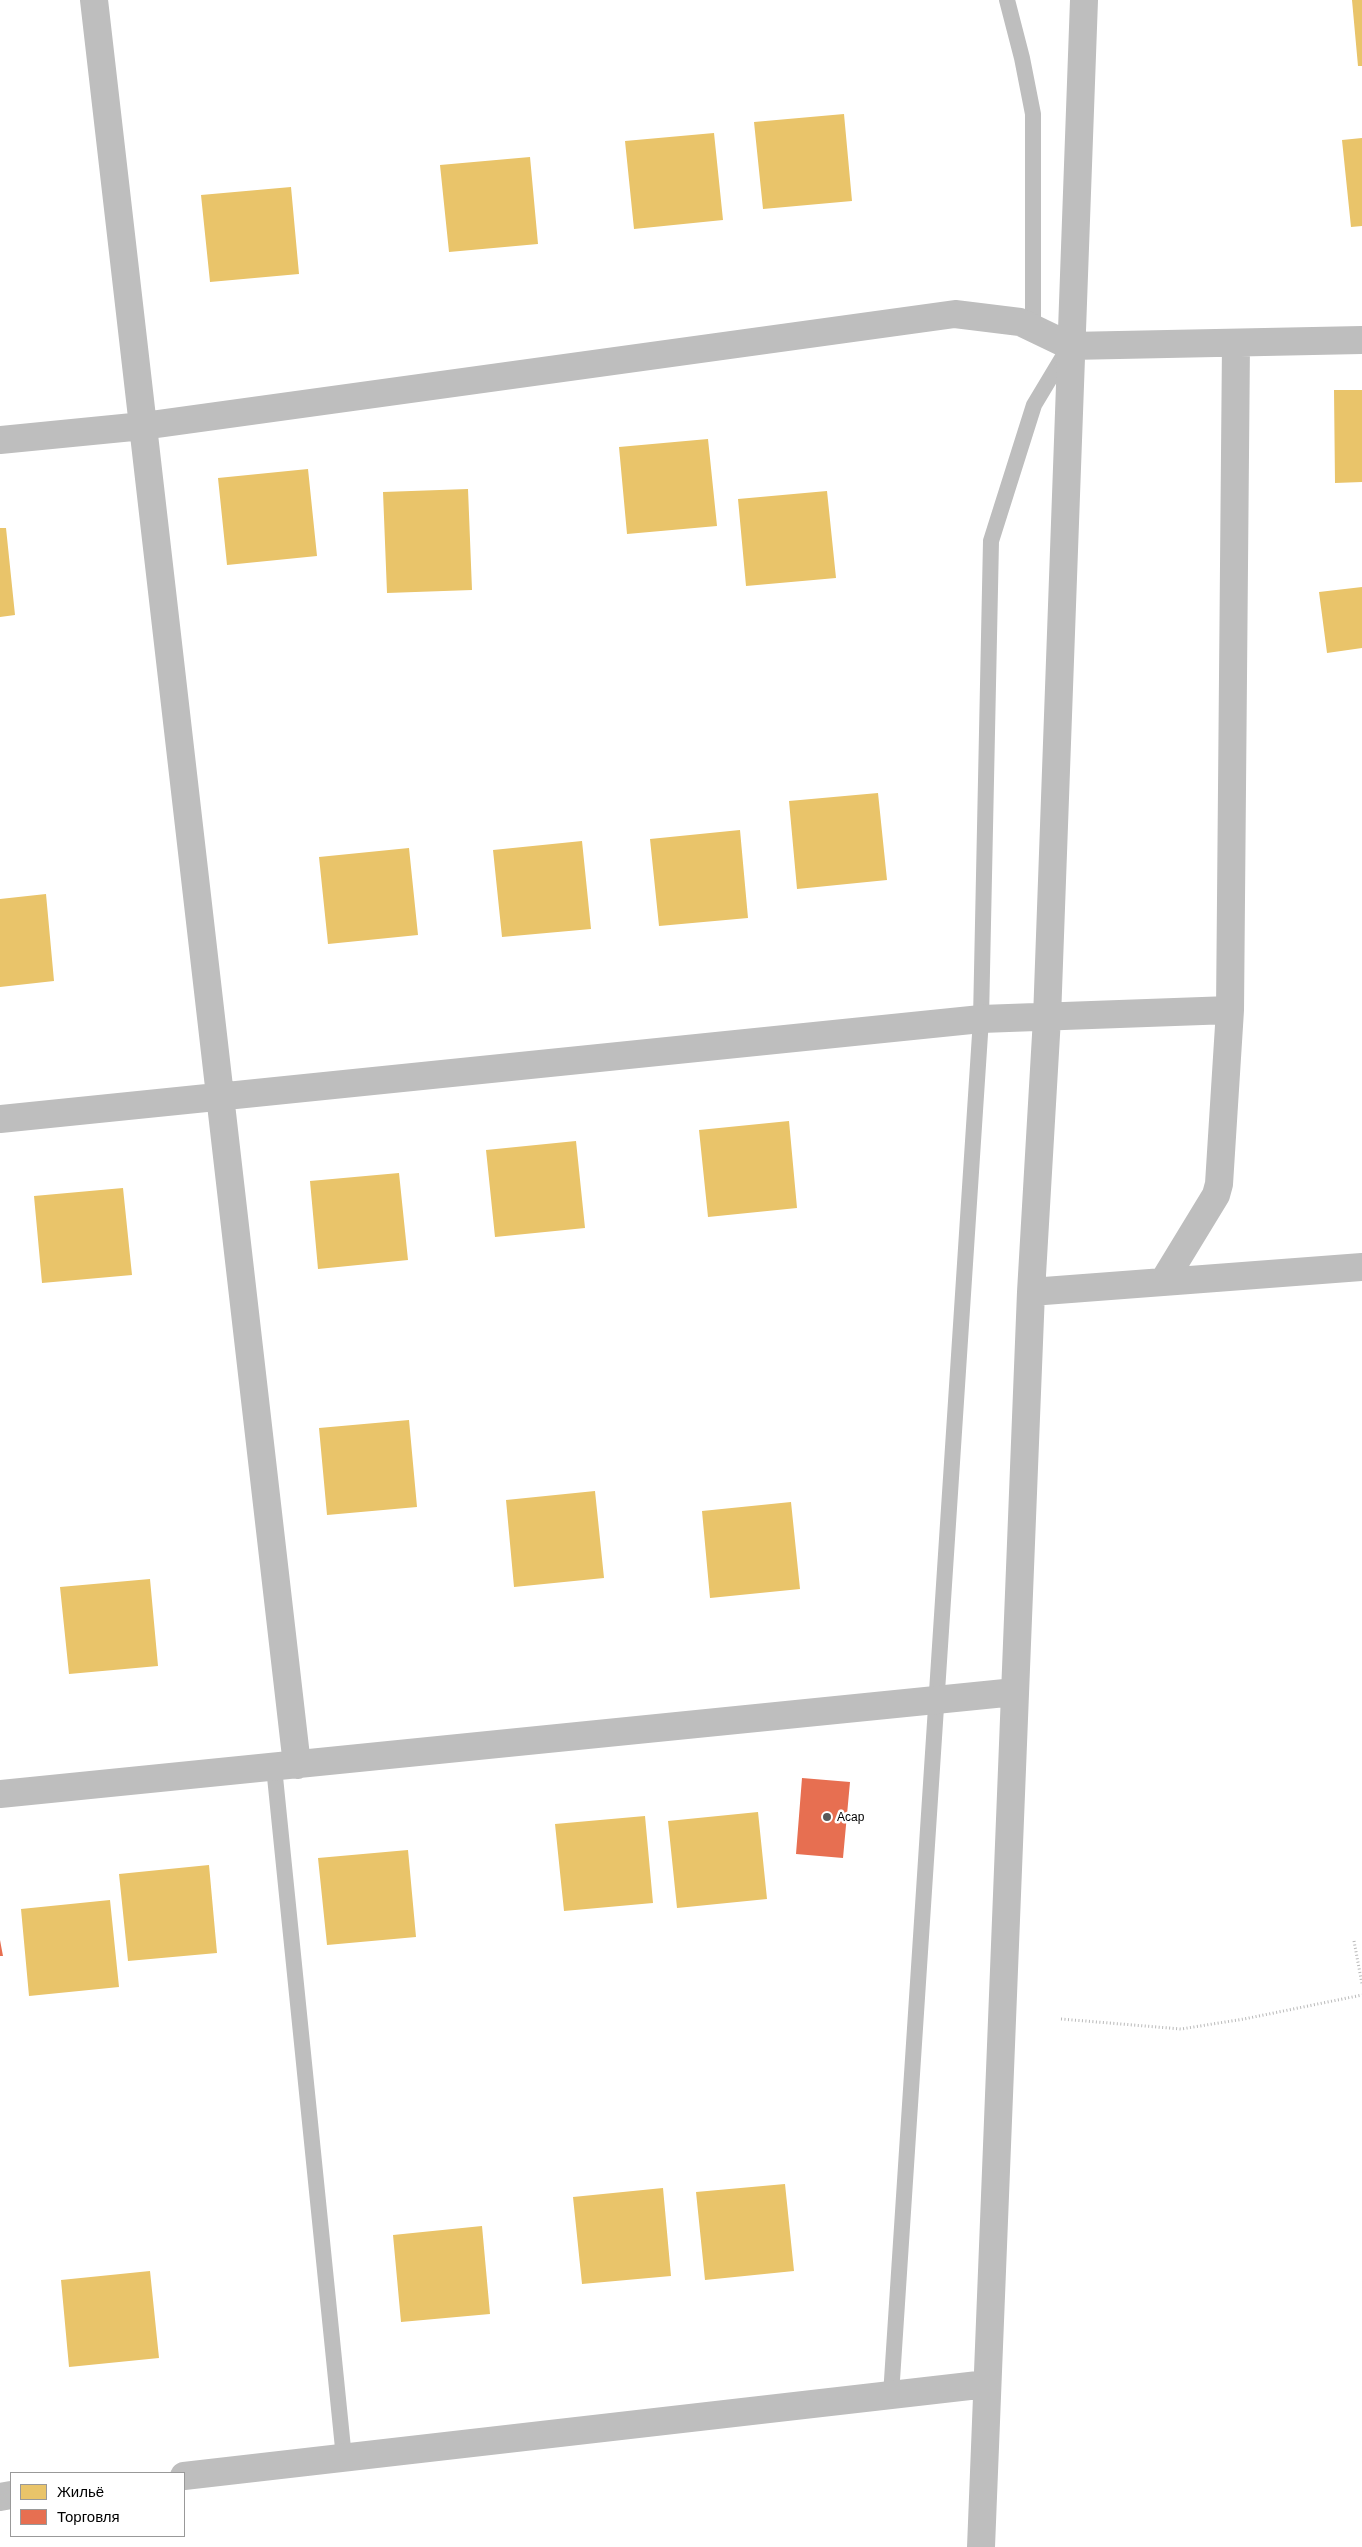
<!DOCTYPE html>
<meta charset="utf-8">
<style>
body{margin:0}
#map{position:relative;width:1362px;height:2547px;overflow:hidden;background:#fff;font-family:"Work Sans",sans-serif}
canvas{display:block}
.legend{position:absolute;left:10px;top:2472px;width:175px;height:65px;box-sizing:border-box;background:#fff;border:1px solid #999;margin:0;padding:6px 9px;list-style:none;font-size:15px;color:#000}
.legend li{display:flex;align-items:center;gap:10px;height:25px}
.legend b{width:25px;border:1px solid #999}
</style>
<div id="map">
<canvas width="1362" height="2547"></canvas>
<ul class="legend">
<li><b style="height:14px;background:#e9c46a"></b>Жильё</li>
<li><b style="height:14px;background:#e76f51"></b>Торговля</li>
</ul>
</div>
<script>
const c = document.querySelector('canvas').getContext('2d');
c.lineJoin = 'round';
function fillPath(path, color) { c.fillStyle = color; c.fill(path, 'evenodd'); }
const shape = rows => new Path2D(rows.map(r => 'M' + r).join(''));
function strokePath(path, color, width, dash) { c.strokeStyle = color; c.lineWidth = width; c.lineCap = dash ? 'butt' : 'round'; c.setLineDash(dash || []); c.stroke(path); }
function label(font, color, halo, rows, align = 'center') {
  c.font = font + ' "Work Sans",sans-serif'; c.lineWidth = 5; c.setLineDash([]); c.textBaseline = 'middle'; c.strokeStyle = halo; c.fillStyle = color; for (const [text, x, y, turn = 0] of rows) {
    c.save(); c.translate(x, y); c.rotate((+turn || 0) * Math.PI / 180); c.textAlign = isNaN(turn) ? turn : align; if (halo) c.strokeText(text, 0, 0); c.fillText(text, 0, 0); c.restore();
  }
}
fillPath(shape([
 [1352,0,1362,0,1362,66,1358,66],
 [844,114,852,201,763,209,754,122],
 [714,133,723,220,634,229,625,141],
 [1362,138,1362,226,1351,227,1342,140],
 [530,157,538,244,449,252,440,165],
 [291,187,299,274,210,282,201,195],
 [1334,390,1362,390,1362,482,1335,483],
 [708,439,717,526,627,534,619,447],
 [308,469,317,556,227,565,218,478],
 [468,489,472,590,387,593,383,492],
 [827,491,836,578,746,586,738,499],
 [0,528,6,528,15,615,0,617],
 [1362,587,1362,648,1327,653,1319,592],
 [878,793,887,880,797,889,789,801],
 [740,830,748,918,659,926,650,839],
 [582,841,591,929,502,937,493,850],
 [409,848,418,935,328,944,319,857],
 [46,894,54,981,0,987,0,899],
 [789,1121,797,1208,708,1217,699,1130],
 [576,1141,585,1228,495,1237,486,1150],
 [399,1173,408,1260,318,1269,310,1181],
 [123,1188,132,1275,42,1283,34,1196],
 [409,1420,417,1507,327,1515,319,1428],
 [595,1491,604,1578,514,1587,506,1500],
 [791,1502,800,1589,710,1598,702,1511],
 [150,1579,158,1666,69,1674,60,1587],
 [758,1812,767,1899,677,1908,668,1821],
 [645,1816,653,1903,564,1911,555,1824],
 [408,1850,416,1937,327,1945,318,1858],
 [209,1865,217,1953,128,1961,119,1874],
 [110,1900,119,1987,29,1996,21,1909],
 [785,2184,794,2271,705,2280,696,2192],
 [663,2188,671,2276,582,2284,573,2197],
 [482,2226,490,2314,401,2322,393,2235],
 [150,2271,159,2358,69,2367,61,2280]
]), '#e9c46a');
fillPath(shape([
 [802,1778,850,1782,843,1858,796,1854],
 [0,1940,3,1956,0,1956]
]), '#e76f51');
strokePath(shape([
 [1354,1941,1362,1984],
 [1061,2019,1181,2029,1244,2019,1362,1995]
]), '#b9b9b9', 3, [1, 2.5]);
strokePath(shape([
 [1007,0,1022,58,1033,114,1033,328],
 [274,1767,344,2458],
 [891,2395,981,1019,991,541,1034,405,1067,350]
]), '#bebebe', 16);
strokePath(shape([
 [94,0,297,1765],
 [0,440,143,426,955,314,1020,322,1070,346,1362,340],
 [0,1119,981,1019,1230,1010],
 [1163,1282,1216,1195,1219,1184,1230,1010,1236,343],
 [1031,1292,1362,1267],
 [0,1794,1015,1692],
 [184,2476,987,2384],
 [0,2497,11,2495],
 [981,2547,1031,1292,1047,1018,1084,0]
]), '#bebebe', 28);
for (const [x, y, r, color] of [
 [827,1817,5,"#595959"]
]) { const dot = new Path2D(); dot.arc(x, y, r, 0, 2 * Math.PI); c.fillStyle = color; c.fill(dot); strokePath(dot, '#fff', 2); }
label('12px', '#000', '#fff', [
 ["Асар",837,1817]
], 'left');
</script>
